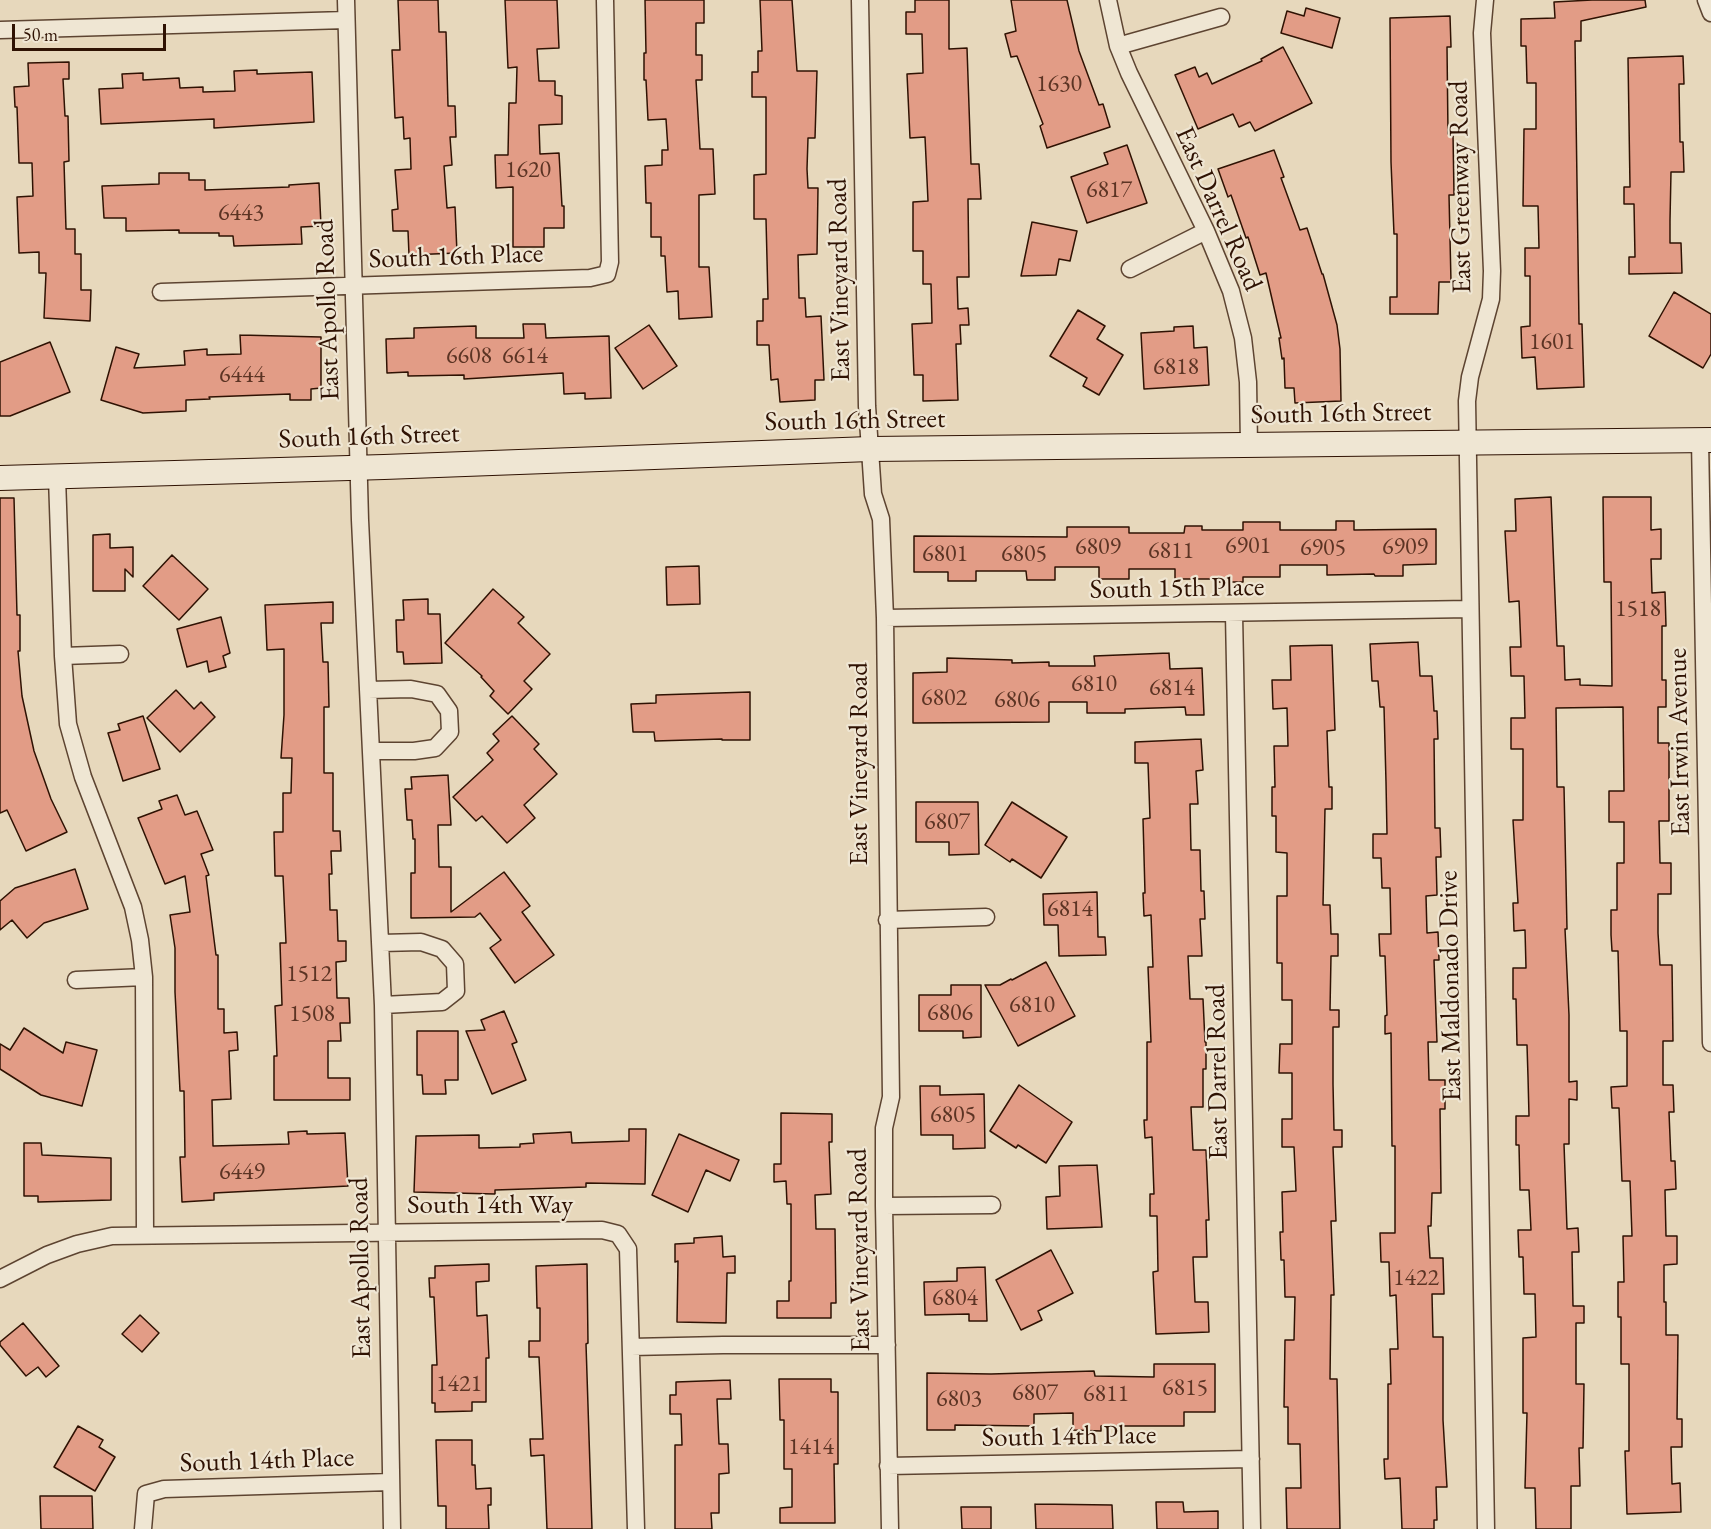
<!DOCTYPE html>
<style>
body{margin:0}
#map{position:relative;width:1711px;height:1529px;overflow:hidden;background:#e7d8bc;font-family:"EB Garamond",serif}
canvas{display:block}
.scale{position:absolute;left:12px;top:24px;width:154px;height:27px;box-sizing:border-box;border:3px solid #2f1203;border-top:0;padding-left:8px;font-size:18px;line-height:21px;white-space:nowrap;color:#2f1203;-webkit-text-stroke:4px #efe6d3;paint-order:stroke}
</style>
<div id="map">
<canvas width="1711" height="1529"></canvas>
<div class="scale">50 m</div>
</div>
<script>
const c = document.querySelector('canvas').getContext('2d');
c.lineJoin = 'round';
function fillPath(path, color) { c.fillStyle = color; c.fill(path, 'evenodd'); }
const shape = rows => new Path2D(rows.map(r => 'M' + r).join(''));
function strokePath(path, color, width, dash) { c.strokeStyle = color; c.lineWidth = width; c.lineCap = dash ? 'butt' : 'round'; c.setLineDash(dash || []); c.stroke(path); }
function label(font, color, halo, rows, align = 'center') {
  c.font = font + ' "EB Garamond",serif'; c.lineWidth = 4.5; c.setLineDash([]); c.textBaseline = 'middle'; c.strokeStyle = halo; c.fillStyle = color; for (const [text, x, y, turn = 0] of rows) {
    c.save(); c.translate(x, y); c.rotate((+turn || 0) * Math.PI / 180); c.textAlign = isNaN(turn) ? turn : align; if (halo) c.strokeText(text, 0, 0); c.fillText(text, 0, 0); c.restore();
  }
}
const building = shape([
 [398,0,438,0,439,32,446,32,448,106,455,106,456,137,450,137,452,165,444,166,447,208,455,207,457,253,409,255,408,231,393,231,392,210,398,209,395,170,411,169,410,138,404,139,403,117,395,118,392,50,400,50,398,0],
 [505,0,557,0,559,48,537,49,539,81,555,81,555,95,562,96,562,124,539,125,540,154,559,153,562,206,564,206,564,228,544,228,544,247,513,247,513,187,496,188,495,155,508,155,509,103,516,103,517,67,508,68,505,0],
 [645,0,704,0,704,23,696,23,696,55,702,55,702,80,696,80,700,149,713,149,715,194,699,195,699,267,709,267,712,317,679,319,678,291,667,292,665,256,661,256,661,237,651,237,651,203,646,203,645,166,662,165,662,150,668,150,666,119,648,120,646,80,644,80,644,53,646,53,645,0],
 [760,0,792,0,797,71,817,71,815,138,808,138,807,169,808,188,818,188,817,254,798,255,799,298,805,298,806,317,821,316,824,380,815,380,815,400,780,402,778,379,771,380,769,345,757,345,757,321,763,321,763,299,768,299,766,219,754,219,754,175,766,174,766,97,752,97,752,72,758,72,758,51,762,51,760,0],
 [915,0,949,0,949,49,967,48,971,164,979,164,981,199,968,199,969,277,957,277,958,309,968,308,969,325,960,325,961,344,956,344,958,400,923,401,923,375,914,375,912,324,932,323,931,284,923,284,923,251,913,251,913,202,928,201,925,137,910,138,907,74,923,73,922,34,906,34,906,12,915,12,915,0],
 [1011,0,1067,0,1079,51,1099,105,1103,104,1110,127,1047,148,1040,126,1043,124,1017,56,1011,57,1005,34,1016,31,1011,0],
 [1592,0,1645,0,1646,7,1581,21,1581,41,1575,41,1579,324,1582,324,1584,387,1537,389,1535,357,1522,358,1521,327,1530,326,1530,276,1525,276,1525,248,1539,248,1538,206,1523,206,1524,129,1536,129,1536,83,1527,83,1526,46,1521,46,1521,19,1555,18,1554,2,1592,0],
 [1306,8,1340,18,1332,48,1281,33,1287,11,1304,16,1306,8],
 [1450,16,1451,47,1447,47,1448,134,1453,134,1454,195,1449,195,1451,282,1439,282,1438,314,1390,314,1390,297,1397,297,1397,234,1394,234,1391,162,1390,18,1450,16],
 [1283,47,1312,103,1255,131,1250,122,1239,127,1233,114,1198,129,1175,75,1195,67,1199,77,1207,73,1212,84,1262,61,1261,59,1283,47],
 [1683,56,1684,84,1679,84,1680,142,1683,142,1684,172,1671,172,1670,220,1670,243,1681,243,1682,273,1629,274,1629,257,1635,257,1634,204,1624,204,1624,187,1630,187,1628,58,1683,56],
 [69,62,69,79,63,79,65,116,68,116,69,161,64,162,66,229,75,229,75,254,81,254,81,290,91,290,90,321,44,318,46,273,39,273,39,252,19,253,17,197,33,196,32,163,19,163,17,107,15,107,14,87,29,86,28,63,69,62],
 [257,70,257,74,312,72,314,122,214,128,214,119,101,124,99,89,123,88,122,74,143,73,143,80,179,78,180,88,203,87,203,92,235,91,234,71,257,70],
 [1127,145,1147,203,1087,223,1071,177,1108,164,1104,153,1127,145],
 [1274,150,1284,177,1281,178,1300,230,1307,228,1322,274,1323,274,1337,325,1340,349,1341,401,1295,403,1294,388,1285,388,1284,358,1282,359,1279,338,1281,338,1266,273,1260,275,1248,237,1246,238,1231,195,1228,197,1218,169,1274,150],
 [159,173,189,173,189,180,205,180,205,190,289,187,289,185,319,183,321,226,301,227,302,244,234,246,233,236,219,236,219,233,179,233,179,230,126,231,126,218,104,218,102,186,159,184,159,173],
 [1032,222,1077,231,1070,261,1059,259,1056,275,1021,276,1032,222],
 [1674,292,1711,314,1711,354,1703,368,1649,336,1674,292],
 [1078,310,1105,326,1097,339,1123,355,1099,395,1083,386,1087,378,1050,356,1078,310],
 [523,324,545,324,546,338,609,336,611,398,585,399,585,393,564,394,563,373,464,379,464,375,408,376,408,372,387,373,386,339,414,338,414,328,476,326,476,338,524,338,523,324],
 [649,325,677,366,643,389,615,348,649,325],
 [1193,326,1194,348,1207,347,1209,385,1144,389,1141,333,1174,331,1174,327,1193,326],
 [240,335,321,337,321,388,311,389,311,400,290,400,290,394,209,397,210,399,186,400,186,411,143,413,101,400,116,347,139,354,134,368,185,365,184,351,207,349,207,355,241,354,240,335],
 [50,342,70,392,10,416,0,416,0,362,50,342],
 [1551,497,1557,646,1564,646,1565,680,1580,679,1580,685,1612,686,1611,582,1604,582,1603,497,1651,497,1651,530,1661,529,1661,559,1651,559,1652,593,1665,592,1666,626,1662,626,1662,680,1666,680,1666,707,1658,707,1658,743,1669,743,1669,821,1659,821,1660,863,1671,863,1671,894,1658,894,1658,933,1660,965,1672,965,1673,1041,1663,1041,1663,1085,1673,1085,1674,1112,1669,1112,1671,1161,1675,1161,1676,1189,1665,1190,1666,1236,1677,1236,1677,1264,1664,1265,1664,1302,1666,1302,1666,1335,1678,1335,1677,1419,1682,1419,1682,1447,1671,1447,1672,1484,1680,1483,1681,1512,1627,1514,1625,1451,1629,1451,1629,1364,1621,1364,1621,1317,1618,1317,1618,1282,1624,1282,1623,1236,1632,1236,1630,1181,1622,1181,1619,1108,1612,1108,1611,1087,1627,1086,1627,1031,1620,1031,1618,951,1612,951,1611,935,1611,910,1617,910,1617,863,1624,863,1624,822,1609,822,1609,791,1624,791,1623,707,1556,708,1557,787,1564,787,1567,929,1565,929,1569,1015,1569,1082,1577,1081,1577,1100,1569,1099,1569,1144,1564,1144,1567,1229,1578,1228,1579,1252,1572,1252,1573,1306,1584,1306,1584,1323,1576,1323,1576,1384,1584,1384,1583,1448,1579,1448,1580,1486,1571,1486,1571,1529,1536,1529,1535,1488,1525,1488,1527,1413,1523,1413,1523,1338,1536,1337,1535,1294,1524,1294,1523,1257,1519,1257,1518,1230,1531,1230,1529,1190,1520,1190,1519,1145,1516,1145,1516,1116,1529,1116,1528,1077,1527,1045,1517,1045,1516,999,1513,999,1513,968,1526,968,1525,930,1514,931,1513,903,1518,903,1513,820,1523,820,1523,749,1511,749,1511,718,1525,718,1524,676,1511,676,1510,647,1521,647,1519,601,1509,602,1505,531,1516,531,1515,499,1551,497],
 [0,498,14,498,17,615,20,615,20,651,18,651,22,696,34,751,51,799,67,832,26,851,7,810,0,813,0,498],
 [1336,521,1354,521,1354,530,1436,529,1436,564,1403,565,1403,576,1375,576,1374,574,1327,575,1327,565,1280,565,1280,577,1243,577,1243,582,1216,582,1216,579,1175,579,1175,569,1129,569,1129,579,1099,579,1099,567,1055,567,1055,580,1027,580,1026,571,976,571,976,581,948,581,948,572,914,572,914,536,1067,537,1067,527,1129,527,1129,533,1184,533,1185,526,1202,526,1202,530,1243,530,1243,522,1280,522,1280,530,1336,530,1336,521],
 [110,534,110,548,133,547,133,577,125,569,125,591,93,591,93,535,110,534],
 [172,555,208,589,179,620,143,586,172,555],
 [699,566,700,604,667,605,666,567,699,566],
 [493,589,524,617,518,623,550,654,524,681,532,689,508,714,490,696,494,691,481,677,482,676,445,643,493,589],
 [428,599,428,614,440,614,442,663,404,664,403,652,397,652,396,620,404,620,403,600,428,599],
 [333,602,333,623,321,623,323,662,328,662,329,707,324,707,324,773,333,773,333,831,340,831,341,851,331,851,332,874,329,874,330,910,337,910,338,941,346,941,346,961,336,962,337,998,349,998,350,1023,340,1023,341,1041,328,1041,328,1078,350,1078,350,1100,274,1100,274,1056,277,1056,275,1006,282,1005,280,943,286,943,283,876,275,876,274,832,283,832,283,793,291,793,292,758,281,758,284,715,284,649,267,650,265,605,333,602],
 [221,617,230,653,223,656,226,667,209,672,207,661,187,667,177,629,221,617],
 [1418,642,1420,676,1432,676,1434,711,1437,711,1438,739,1434,739,1435,828,1440,828,1441,857,1436,857,1437,895,1426,896,1427,933,1438,932,1439,960,1434,960,1437,1042,1428,1042,1429,1080,1445,1080,1445,1109,1440,1109,1441,1193,1432,1193,1431,1226,1428,1226,1430,1258,1443,1258,1444,1294,1432,1294,1433,1337,1443,1337,1443,1420,1447,1487,1436,1487,1437,1520,1434,1520,1434,1529,1402,1529,1400,1478,1385,1479,1384,1459,1388,1459,1388,1384,1391,1384,1390,1349,1398,1349,1396,1295,1390,1296,1389,1262,1381,1262,1380,1233,1395,1233,1395,1146,1392,1146,1391,1033,1385,1034,1385,1016,1387,1015,1385,956,1380,956,1379,934,1391,934,1390,888,1382,888,1381,858,1373,858,1373,834,1387,834,1386,782,1384,707,1380,707,1378,681,1372,681,1370,644,1418,642],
 [1332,645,1335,730,1327,731,1329,787,1332,787,1332,809,1325,809,1323,905,1330,905,1331,934,1338,934,1338,956,1331,956,1330,1010,1339,1010,1339,1027,1333,1027,1333,1084,1334,1130,1342,1130,1342,1147,1333,1147,1336,1221,1331,1221,1334,1295,1331,1295,1330,1379,1337,1379,1340,1529,1287,1529,1286,1488,1301,1488,1300,1444,1288,1444,1288,1407,1284,1407,1285,1340,1294,1340,1295,1297,1285,1297,1284,1260,1281,1260,1280,1232,1283,1232,1282,1192,1296,1191,1294,1147,1282,1147,1282,1119,1292,1119,1292,1073,1279,1073,1280,1044,1292,1044,1292,1000,1282,1000,1282,963,1277,963,1277,896,1287,896,1287,853,1276,852,1276,816,1272,816,1272,787,1275,787,1274,746,1288,746,1287,708,1273,709,1272,680,1291,680,1290,646,1332,645],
 [1169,653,1170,669,1202,668,1204,715,1186,715,1185,707,1125,709,1125,713,1087,713,1087,702,1049,702,1049,722,913,723,913,673,947,672,947,658,1012,660,1012,663,1049,662,1049,666,1095,666,1094,656,1169,653],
 [176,690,194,709,201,702,215,717,180,752,147,718,176,690],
 [750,692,750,740,722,740,722,739,655,741,654,732,633,732,631,704,656,703,656,695,750,692],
 [143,716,160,769,123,781,108,733,120,730,118,724,143,716],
 [512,716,539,744,534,749,557,774,524,805,535,818,507,843,482,816,476,821,453,797,493,760,487,753,499,741,493,734,512,716],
 [1201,739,1203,770,1196,771,1198,804,1190,804,1191,850,1200,850,1201,891,1204,891,1205,919,1200,919,1202,956,1188,956,1190,999,1203,999,1205,1042,1206,1042,1206,1069,1203,1069,1203,1107,1191,1107,1193,1150,1206,1150,1209,1220,1206,1220,1207,1257,1193,1257,1195,1302,1208,1302,1209,1332,1156,1334,1153,1272,1158,1271,1157,1216,1150,1216,1150,1194,1154,1194,1152,1137,1145,1138,1144,1120,1147,1120,1147,1042,1151,1042,1148,967,1153,967,1151,915,1144,916,1143,893,1145,893,1143,819,1150,818,1148,763,1135,763,1135,742,1201,739],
 [448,775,451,825,438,825,439,867,451,867,451,912,504,872,530,906,522,912,554,955,515,983,490,948,501,940,480,913,475,917,411,918,411,873,415,873,415,839,413,839,412,820,407,820,405,789,412,789,411,777,448,775],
 [177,795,185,815,197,811,213,850,201,854,209,875,206,876,216,955,218,955,218,1009,224,1009,224,1033,237,1032,238,1050,229,1051,231,1099,212,1100,213,1146,289,1144,288,1132,307,1131,307,1134,345,1133,348,1186,214,1193,214,1200,182,1202,180,1157,185,1157,184,1091,180,1091,175,992,175,948,170,915,190,912,185,876,165,884,138,818,162,809,159,801,177,795],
 [916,802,978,802,979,854,949,855,949,842,916,842,916,802],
 [1012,802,1067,837,1041,878,1012,859,1010,862,985,845,1012,802],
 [75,869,88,909,44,923,27,938,12,920,0,930,0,901,15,888,75,869],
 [1097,892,1098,937,1105,937,1106,955,1059,956,1058,925,1044,925,1043,894,1097,892],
 [1046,962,1075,1016,1018,1046,985,985,1000,985,1011,979,1012,980,1046,962],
 [951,985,981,985,981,1037,963,1038,963,1031,919,1031,919,995,951,995,951,985],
 [504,1011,517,1042,512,1044,526,1080,492,1094,466,1031,485,1030,481,1020,504,1011],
 [24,1028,63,1053,66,1042,97,1050,82,1106,41,1095,0,1069,0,1044,10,1050,24,1028],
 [417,1031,458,1031,458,1080,445,1080,446,1094,423,1094,422,1075,417,1075,417,1031],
 [1019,1085,1072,1122,1046,1163,1018,1145,1016,1148,990,1131,1019,1085],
 [920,1086,940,1086,940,1095,984,1094,985,1148,953,1149,953,1135,921,1135,920,1086],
 [781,1113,832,1114,832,1142,829,1142,831,1194,815,1195,816,1229,835,1229,836,1303,831,1303,831,1318,777,1318,777,1301,789,1301,789,1281,791,1281,791,1204,787,1204,786,1181,774,1182,774,1164,781,1164,781,1113],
 [629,1129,646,1129,645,1184,586,1183,586,1187,495,1190,495,1194,414,1192,416,1136,479,1135,479,1148,520,1147,520,1144,534,1143,533,1134,554,1133,571,1132,572,1143,629,1141,629,1129],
 [679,1134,739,1160,730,1181,706,1170,688,1212,652,1195,679,1134],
 [24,1143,41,1143,42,1155,111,1158,111,1200,38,1202,38,1196,24,1196,24,1143],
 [1097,1165,1102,1227,1047,1229,1046,1197,1060,1196,1059,1166,1097,1165],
 [722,1236,723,1257,735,1256,735,1273,727,1273,726,1323,677,1322,678,1261,675,1262,675,1244,694,1243,694,1238,722,1236],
 [1051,1250,1073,1293,1038,1311,1042,1320,1021,1330,996,1280,1051,1250],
 [489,1264,489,1281,476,1282,477,1316,487,1315,489,1358,486,1358,486,1402,472,1402,472,1411,435,1412,435,1403,432,1403,432,1365,437,1365,434,1297,430,1297,429,1278,435,1278,435,1266,489,1264],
 [587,1264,588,1343,586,1344,592,1529,547,1529,544,1455,531,1456,530,1439,543,1439,539,1357,529,1357,529,1341,540,1341,540,1308,537,1308,536,1266,587,1264],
 [985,1267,987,1321,969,1321,969,1314,925,1315,924,1282,957,1281,957,1268,985,1267],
 [140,1315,159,1333,142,1352,122,1334,140,1315],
 [23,1323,59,1366,46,1377,38,1367,26,1376,0,1345,0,1342,23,1323],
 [1154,1364,1215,1364,1215,1412,1184,1412,1184,1426,1101,1426,1101,1431,1073,1430,1073,1413,1034,1414,1034,1426,955,1425,955,1430,927,1430,927,1373,991,1374,1094,1371,1095,1376,1154,1377,1154,1364],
 [779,1379,831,1379,831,1392,838,1392,838,1464,834,1464,835,1523,780,1523,780,1508,792,1507,792,1469,784,1469,784,1420,780,1420,779,1379],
 [730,1380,731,1399,717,1399,719,1444,728,1444,729,1473,719,1474,719,1513,711,1513,712,1529,675,1529,675,1445,682,1445,681,1414,670,1414,670,1395,676,1395,676,1382,730,1380],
 [78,1426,103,1440,99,1447,115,1457,95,1491,54,1467,78,1426],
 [436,1440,472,1440,472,1465,475,1465,476,1489,491,1488,491,1505,488,1505,489,1529,446,1529,446,1506,438,1506,436,1440],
 [40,1496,92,1496,93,1529,41,1529,40,1496],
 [1156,1502,1183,1502,1184,1512,1218,1511,1218,1529,1157,1529,1156,1502],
 [1035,1504,1112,1505,1113,1529,1036,1529,1035,1504],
 [961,1507,991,1507,991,1529,962,1529,961,1507]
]);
fillPath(building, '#e29c86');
strokePath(building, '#2f1203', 1.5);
const street = shape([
 [346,0,360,520,383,1005,392,1529],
 [860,0,867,406,873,494,881,519,885,618,891,1097,884,1128,884,1206,890,1529],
 [1108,0,1118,46,1129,73,1206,231,1231,291,1243,338,1248,382,1249,446],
 [1485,0,1482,33,1492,271,1491,299,1470,377,1467,401,1486,1529],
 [1706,0,1711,13],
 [0,30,346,20],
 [1118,46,1221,17],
 [1130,269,1206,231],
 [161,292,590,278,607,274,610,262,605,0],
 [1700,440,1711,1043],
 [57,477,63,656,68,724,83,777,133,907,140,940,144,977,145,1235],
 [1234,614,1252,1529],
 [885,618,1470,609],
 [63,656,120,654],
 [368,690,411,689,437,694,449,711,450,732,435,748,414,751,371,751],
 [887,920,986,917],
 [381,943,421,942,442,949,455,964,456,991,442,1002,383,1005],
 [76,980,144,977],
 [884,1206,992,1205],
 [0,1279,47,1255,77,1244,112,1236,602,1230,618,1234,628,1249,636,1529],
 [631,1347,723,1345,887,1345],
 [888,1466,1251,1459],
 [143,1529,146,1494,164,1489,390,1482]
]);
const secondary = shape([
 [0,478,384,467,870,449,1711,440]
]);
strokePath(street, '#5d4431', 19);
strokePath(secondary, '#2f1203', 26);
strokePath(street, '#efe6d3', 16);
strokePath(secondary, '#efe6d3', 24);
label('24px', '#5c3424', null, [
 ["1630",1059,84],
 ["1620",528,170],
 ["6817",1109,190],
 ["6443",241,213],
 ["1601",1552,342],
 ["6608",469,356],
 ["6614",525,356],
 ["6818",1176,367],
 ["6444",242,375],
 ["6901",1248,546],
 ["6809",1098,547],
 ["6909",1405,547],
 ["6905",1323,548],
 ["6811",1171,551],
 ["6801",945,554],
 ["6805",1024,554],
 ["1518",1638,609],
 ["6810",1094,684],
 ["6814",1172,688],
 ["6802",944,698],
 ["6806",1017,700],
 ["6807",947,822],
 ["6814",1070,909],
 ["1512",309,974],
 ["6810",1032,1005],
 ["6806",950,1013],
 ["1508",312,1014],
 ["6805",953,1115],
 ["6449",242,1172],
 ["1422",1416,1278],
 ["6804",955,1298],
 ["1421",459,1384],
 ["6815",1185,1388],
 ["6807",1035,1393],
 ["6811",1106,1394],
 ["6803",959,1399],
 ["1414",811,1447]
]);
label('27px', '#2f1203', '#efe6d3', [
 ["East Greenway Road",1461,187,-91],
 ["East Darrel Road",1218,209,66],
 ["South 16th Place",456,257,-2],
 ["East Vineyard Road",840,280,-91],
 ["East Apollo Road",328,310,-92],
 ["South 16th Street",1341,414,-1],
 ["South 16th Street",855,421,-1],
 ["South 16th Street",369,437,-2],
 ["South 15th Place",1177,589,-1],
 ["East Irwin Avenue",1680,742,-91],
 ["East Vineyard Road",860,764,-90],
 ["East Maldonado Drive",1451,986,-91],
 ["East Darrel Road",1218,1072,-91],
 ["South 14th Way",490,1206],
 ["East Vineyard Road",860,1250,-91],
 ["East Apollo Road",361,1268,-91],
 ["South 14th Place",1069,1437,-1],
 ["South 14th Place",267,1461,-2]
]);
</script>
